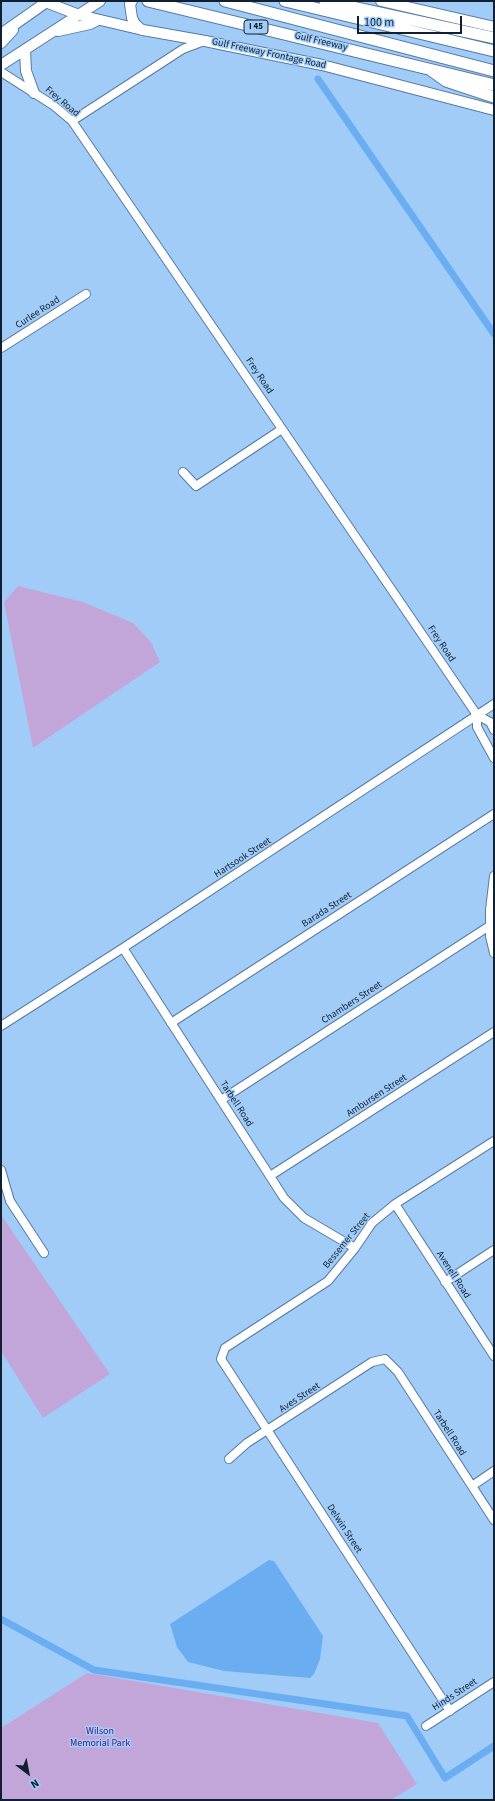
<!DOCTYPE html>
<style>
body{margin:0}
#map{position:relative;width:495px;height:1801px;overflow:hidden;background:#a2ccf8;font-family:"Source Sans 3",sans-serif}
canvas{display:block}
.frame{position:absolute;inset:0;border:2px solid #102031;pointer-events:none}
.north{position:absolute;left:8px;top:1753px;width:40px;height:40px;-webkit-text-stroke:3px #a2ccf8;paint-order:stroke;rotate:148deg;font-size:11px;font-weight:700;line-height:16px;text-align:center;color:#102031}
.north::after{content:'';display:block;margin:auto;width:14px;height:18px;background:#102031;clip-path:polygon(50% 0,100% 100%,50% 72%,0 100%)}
.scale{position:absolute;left:357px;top:16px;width:105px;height:18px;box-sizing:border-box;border:2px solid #102031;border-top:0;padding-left:5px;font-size:12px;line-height:14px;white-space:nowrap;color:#102031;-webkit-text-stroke:3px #a2ccf8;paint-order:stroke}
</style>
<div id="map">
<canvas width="495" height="1801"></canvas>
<div class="frame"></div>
<div class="north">N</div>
<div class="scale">100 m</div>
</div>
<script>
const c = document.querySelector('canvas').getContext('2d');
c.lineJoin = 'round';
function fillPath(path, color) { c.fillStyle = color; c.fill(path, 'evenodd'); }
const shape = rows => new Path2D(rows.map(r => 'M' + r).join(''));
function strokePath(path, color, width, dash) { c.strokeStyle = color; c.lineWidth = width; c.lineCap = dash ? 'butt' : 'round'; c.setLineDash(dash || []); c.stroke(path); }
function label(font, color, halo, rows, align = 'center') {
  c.font = font + ' "Source Sans 3",sans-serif'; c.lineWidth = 3; c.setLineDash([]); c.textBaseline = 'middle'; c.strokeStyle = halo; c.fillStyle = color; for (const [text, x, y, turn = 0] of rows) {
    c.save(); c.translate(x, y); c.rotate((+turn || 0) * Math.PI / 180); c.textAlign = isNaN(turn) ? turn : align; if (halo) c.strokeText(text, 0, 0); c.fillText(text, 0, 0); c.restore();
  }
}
fillPath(shape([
 [18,586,83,602,133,623,151,642,160,662,33,748,4,602],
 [1,1215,110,1374,43,1418,1,1351],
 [87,1673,378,1723,417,1784,391,1800,1,1800,1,1728]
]), '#c3a6d9');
fillPath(shape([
 [269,1560,274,1561,323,1636,320,1659,314,1674,310,1678,224,1671,188,1662,177,1647,170,1624]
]), '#6badf1');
strokePath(shape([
 [318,79,494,334],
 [1,1619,94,1670,407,1716,445,1778,494,1746]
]), '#6badf1', 7);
const minor = shape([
 [1,72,53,105,72,121,445,668,477,715,490,722,494,730],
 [72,121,183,49,204,41],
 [1,348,86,294],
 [183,472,196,486,282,429],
 [477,715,477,727,494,758],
 [494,876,490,910,490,936,494,953],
 [123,948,284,1198,304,1218,355,1248],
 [171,1023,494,814],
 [1,1026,123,948,494,704],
 [221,1100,494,923],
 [1,1170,10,1201,44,1253],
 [270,1176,494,1032],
 [395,1204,494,1356],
 [445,1282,494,1250],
 [229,1459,247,1443,372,1362,385,1359,398,1372,494,1520],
 [472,1486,494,1471],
 [450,1711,221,1359,225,1348,328,1281,355,1248,372,1223,395,1204,494,1141],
 [426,1726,494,1682]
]);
const major = shape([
 [43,1,79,15,143,30,205,41,322,65,494,110],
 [132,1,130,4,132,18,135,24,142,30],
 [381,1,494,27],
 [58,31,90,24,98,20],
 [1,34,48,1],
 [1,43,13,30],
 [25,50,26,71,34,93],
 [1,65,100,1]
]);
const highway = shape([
 [148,1,494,85],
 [225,1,494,71],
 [285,1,494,51],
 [325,1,494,38],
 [432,71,446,81,494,97]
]);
strokePath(minor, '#547ba4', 10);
strokePath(major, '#547ba4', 12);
strokePath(highway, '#547ba4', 13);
strokePath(minor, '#fff', 8);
strokePath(major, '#fff', 10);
strokePath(highway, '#fff', 11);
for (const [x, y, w] of [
 [256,27,24]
]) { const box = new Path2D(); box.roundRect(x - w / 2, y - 7, w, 14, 3); c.fillStyle = '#a2ccf8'; c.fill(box); strokePath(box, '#102031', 1); }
label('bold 9px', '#102031', null, [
 ["I 45",256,27]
]);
label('10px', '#102031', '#a2ccf8', [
 ["Gulf Freeway",321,42,13],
 ["Gulf Freeway Frontage Road",269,54,12],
 ["Frey Road",62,102,40],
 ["Curlee Road",38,313,-33],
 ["Frey Road",259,376,56],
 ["Frey Road",441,644,56],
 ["Hartsook Street",243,858,-33],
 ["Barada Street",327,910,-33],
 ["Chambers Street",352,1003,-33],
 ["Ambursen Street",377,1096,-33],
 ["Tarbell Road",236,1104,57],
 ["Bessemer Street",347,1241,-51],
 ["Avenell Road",453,1275,57],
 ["Aves Street",300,1398,-33],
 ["Tarbell Road",449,1433,57],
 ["Delwin Street",344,1529,57],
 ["Hinds Street",455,1695,-33]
]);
label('10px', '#541875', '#a2ccf8', [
 ["Wilson",100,1732],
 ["Memorial Park",100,1744]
]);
</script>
